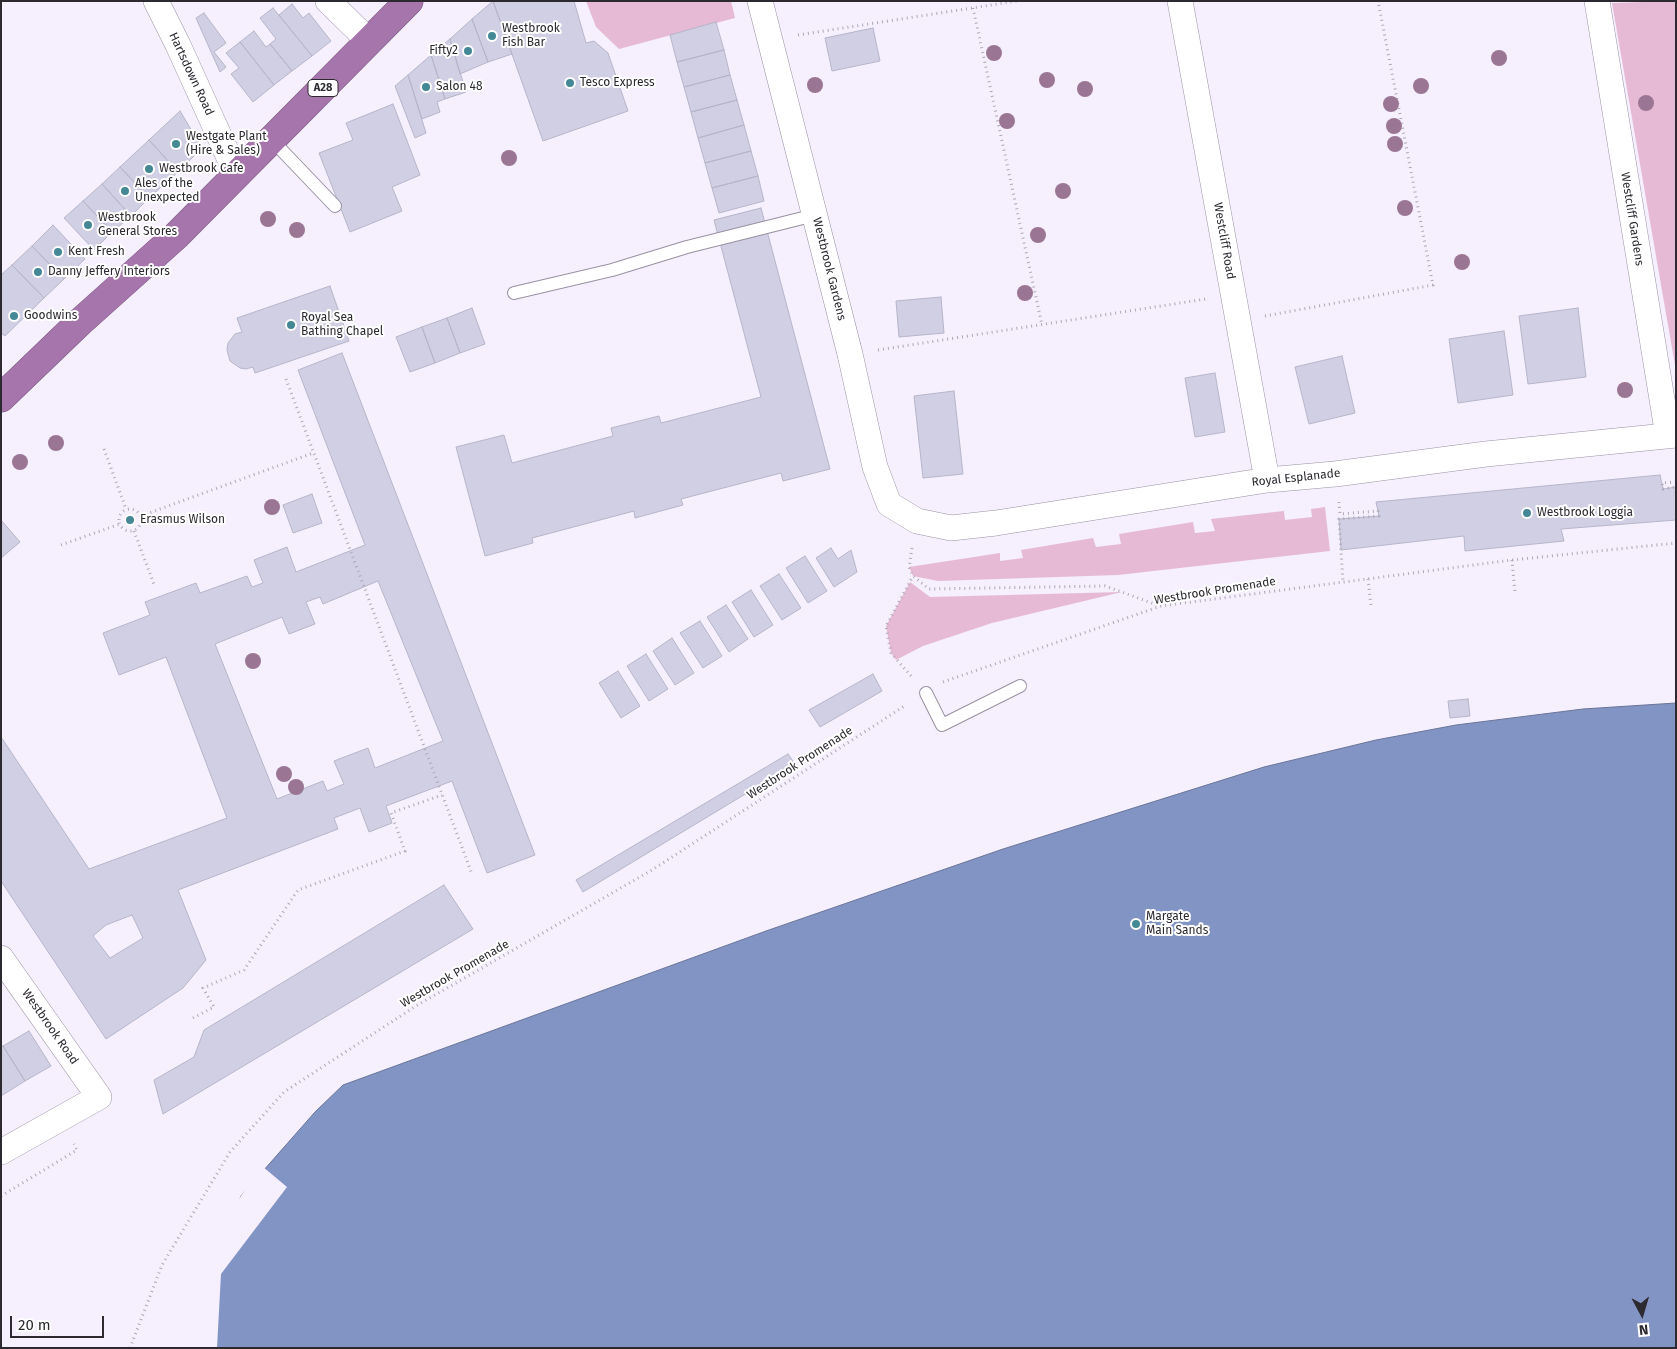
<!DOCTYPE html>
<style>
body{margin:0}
#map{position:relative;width:1677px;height:1349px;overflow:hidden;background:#f5effe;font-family:"Fira Sans",sans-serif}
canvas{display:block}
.frame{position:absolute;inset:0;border:2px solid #2c2930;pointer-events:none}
.north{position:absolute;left:1617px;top:1289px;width:50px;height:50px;-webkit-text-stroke:4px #fff;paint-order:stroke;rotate:174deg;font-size:14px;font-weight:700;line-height:20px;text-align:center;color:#2c2930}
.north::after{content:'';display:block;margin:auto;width:18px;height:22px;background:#2c2930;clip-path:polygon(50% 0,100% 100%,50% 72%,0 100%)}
.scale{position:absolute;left:10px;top:1316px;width:94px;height:22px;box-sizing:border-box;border:2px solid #2c2930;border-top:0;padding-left:6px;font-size:15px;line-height:18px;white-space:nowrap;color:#2c2930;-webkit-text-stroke:4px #fff;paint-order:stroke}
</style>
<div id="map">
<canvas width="1677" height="1349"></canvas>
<div class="frame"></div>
<div class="north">N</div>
<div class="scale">20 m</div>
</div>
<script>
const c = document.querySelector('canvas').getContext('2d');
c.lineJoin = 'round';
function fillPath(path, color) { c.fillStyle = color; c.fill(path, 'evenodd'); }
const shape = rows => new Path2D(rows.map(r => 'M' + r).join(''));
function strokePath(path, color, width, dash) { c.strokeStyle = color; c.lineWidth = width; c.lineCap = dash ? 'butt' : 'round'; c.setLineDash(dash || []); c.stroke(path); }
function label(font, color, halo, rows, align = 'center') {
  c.font = font + ' "Fira Sans",sans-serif'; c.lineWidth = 4; c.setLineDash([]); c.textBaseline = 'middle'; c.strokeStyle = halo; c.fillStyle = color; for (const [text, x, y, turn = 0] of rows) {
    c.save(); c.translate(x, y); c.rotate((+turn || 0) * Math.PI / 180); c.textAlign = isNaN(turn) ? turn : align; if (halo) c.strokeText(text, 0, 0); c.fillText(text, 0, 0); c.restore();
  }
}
fillPath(shape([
 [586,1,731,1,735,18,619,49,596,27],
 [1676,1,1676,371,1612,3],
 [1325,507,1330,551,1118,575,938,581,913,576,909,567,1000,553,1000,561,1023,558,1021,550,1093,538,1096,547,1121,544,1119,534,1193,522,1195,533,1215,531,1211,519,1284,511,1285,520,1312,517,1311,509],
 [910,582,930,597,1122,592,992,623,923,646,896,660,891,653,886,626]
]), '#e6bad5');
const water = shape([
 [1676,703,1676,1348,182,1348,241,1196,315,1112,343,1085,766,931,1003,849,1264,767,1376,740,1456,725,1583,709,1676,703]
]);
fillPath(water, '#8294c4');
strokePath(water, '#687498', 1);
fillPath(shape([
 [262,1166,287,1187,221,1274,217,1348,179,1348,186,1324,192,1289,199,1266,209,1242]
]), '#f5effe');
const building = shape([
 [493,1,512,54,488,62,472,19,493,1],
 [493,1,574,1,586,43,594,41,608,53,628,111,543,141,493,1],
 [292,4,303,18,309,13,331,41,312,56,279,15,292,4],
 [273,8,312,56,292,71,270,44,276,39,260,18,273,8],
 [204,13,226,43,214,52,226,67,220,72,196,18,204,13],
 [472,19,488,62,460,74,450,39,472,19],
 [716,22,724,50,677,62,670,35,716,22],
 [873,28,880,61,832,71,825,38,873,28],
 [254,31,266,47,270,44,292,71,274,85,240,42,254,31],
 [450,39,466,92,445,99,431,55,450,39],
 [240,42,274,85,253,102,231,74,239,68,226,53,240,42],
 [724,50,730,75,684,87,677,62,724,50],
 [431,55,445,99,437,102,440,112,422,119,408,75,431,55],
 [408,75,426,133,415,138,395,86,408,75],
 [730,75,737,100,691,112,684,87,730,75],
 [737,100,744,125,698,138,691,112,737,100],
 [393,104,420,175,392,187,402,211,350,232,319,153,353,140,346,123,393,104],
 [180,111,202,148,178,172,149,140,180,111],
 [744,125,751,151,705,163,698,138,744,125],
 [149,140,178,172,149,198,120,167,149,140],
 [751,151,758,176,712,188,705,163,751,151],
 [120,167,149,198,131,216,102,184,120,167],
 [758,176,764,201,719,213,712,188,758,176],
 [102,184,131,216,112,232,83,201,102,184],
 [83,201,112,232,94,250,64,218,83,201],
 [761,208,830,469,783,481,781,473,681,499,683,505,635,518,634,511,532,538,533,543,485,556,456,447,504,435,512,463,613,436,611,428,659,416,661,423,761,397,714,220,761,208],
 [53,225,85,259,64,279,32,246,53,225],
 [32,246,64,279,44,298,12,265,32,246],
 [12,265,44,298,5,336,1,333,1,275,12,265],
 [330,286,349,341,255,373,253,367,246,369,240,368,230,361,227,350,228,343,235,334,242,332,237,318,330,286],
 [941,297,944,333,899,337,896,301,941,297],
 [472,308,485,344,460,353,447,318,472,308],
 [1578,308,1586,377,1528,384,1519,316,1578,308],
 [447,318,460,353,435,363,422,327,447,318],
 [422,327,435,363,410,372,396,337,422,327],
 [1504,331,1513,395,1458,403,1449,339,1504,331],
 [342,353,535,855,487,873,452,781,386,806,392,823,369,832,360,808,334,818,338,829,178,890,206,960,183,988,106,1039,1,881,1,737,89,869,227,818,166,657,119,675,103,633,150,615,145,602,196,583,200,593,247,576,252,587,263,583,254,560,287,547,296,572,365,545,298,370,342,353],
 [378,581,443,741,375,768,368,748,334,761,344,784,327,791,323,781,277,799,215,644,282,617,289,634,315,624,306,602,320,597,323,604,378,581],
 [132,915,143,938,110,958,93,936,106,925,132,915],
 [1342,356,1355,413,1309,424,1295,367,1342,356],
 [1215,373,1225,432,1195,437,1185,378,1215,373],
 [954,391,963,474,923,478,914,396,954,391],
 [1660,475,1663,489,1676,487,1676,520,1561,529,1564,541,1465,551,1464,536,1341,550,1339,519,1379,516,1376,502,1660,475],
 [312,494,322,523,293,533,283,505,312,494],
 [1,520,20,542,1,558,1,520],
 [831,548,838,559,851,550,857,572,834,587,816,558,831,548],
 [805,556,827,591,808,603,786,568,805,556],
 [779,574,801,608,782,620,760,586,779,574],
 [751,590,773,625,754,637,732,602,751,590],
 [726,605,748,639,729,652,707,617,726,605],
 [700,621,722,656,703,668,680,633,700,621],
 [672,638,694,673,675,685,653,651,672,638],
 [646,654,668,689,649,701,627,666,646,654],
 [618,671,640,706,621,718,599,683,618,671],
 [873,674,882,691,820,727,809,710,873,674],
 [1468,699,1470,716,1450,718,1448,701,1468,699],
 [788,754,795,764,583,892,576,880,788,754],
 [444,885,473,929,163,1114,154,1080,194,1057,204,1030,444,885],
 [29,1031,51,1066,25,1081,3,1046,29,1031],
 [3,1046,25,1081,1,1096,1,1047,3,1046]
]);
fillPath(building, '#d0cfe4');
strokePath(building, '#b6b5c9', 1);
const lane = shape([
 [271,139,335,206],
 [514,293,612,270,687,247,815,215],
 [926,693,942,725,1020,686]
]);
const street = shape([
 [156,1,178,45,237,175],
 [328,1,370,42],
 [760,1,850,354,875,467,889,504,917,521,951,528,996,523,1267,480,1335,474,1486,454,1676,435],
 [1180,1,1267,480],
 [1597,1,1668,436],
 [1,958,99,1097,1,1152]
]);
const highway = shape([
 [1,398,79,323,176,236,409,1]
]);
strokePath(lane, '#9991a3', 14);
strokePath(street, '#9991a3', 26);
strokePath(highway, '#7b5a80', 29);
strokePath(shape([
 [973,8,1042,325],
 [798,35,1017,1],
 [1265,316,1433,285,1378,1],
 [878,350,1206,299],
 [286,379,472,874],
 [104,449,126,509],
 [1676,482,1662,483,1663,489,1676,487],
 [1339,502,1340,514,1378,511,1379,516,1339,519,1343,582],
 '119 520a11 11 0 1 1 22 0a11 11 0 1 1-22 0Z',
 [141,516,313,453],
 [134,531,155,587],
 [61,545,120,524],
 [912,548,909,567,913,576,929,589,1105,586,1160,606],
 [1512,560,1515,593],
 [1368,579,1371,606],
 [911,676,891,653,886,626,913,576],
 [943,682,1161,606,1512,560,1676,543],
 [193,1018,214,1007,203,988,244,970,298,890,405,851,391,813,442,795],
 [1,1196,77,1150,74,1144],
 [130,1348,162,1265,230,1152,284,1092,416,1006,652,870,906,705]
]), '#aea9b5', 3, [1, 4]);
strokePath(lane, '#fff', 12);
strokePath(street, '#fff', 25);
strokePath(highway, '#a675ab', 28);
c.fillStyle = '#9a7594';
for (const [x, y] of [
 [994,53],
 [1499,58],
 [1047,80],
 [815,85],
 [1421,86],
 [1085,89],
 [1646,103],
 [1391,104],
 [1007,121],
 [1394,126],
 [1395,144],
 [509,158],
 [1063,191],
 [1405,208],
 [268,219],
 [297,230],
 [1038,235],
 [1462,262],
 [1025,293],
 [1625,390],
 [56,443],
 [20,462],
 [272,507],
 [253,661],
 [284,774],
 [296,787]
]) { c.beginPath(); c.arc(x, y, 8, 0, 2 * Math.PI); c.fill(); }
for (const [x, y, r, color] of [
 [492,36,5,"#448896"],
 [468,51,5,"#448896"],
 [570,83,5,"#448896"],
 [426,87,5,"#448896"],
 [176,144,5,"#448896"],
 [149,169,5,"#448896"],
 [125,191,5,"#448896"],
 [88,225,5,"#448896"],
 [58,252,5,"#448896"],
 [38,272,5,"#448896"],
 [14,316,5,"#448896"],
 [291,325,5,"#448896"],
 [1527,513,5,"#448896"],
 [130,520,5,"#448896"],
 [1136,924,5,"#448896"]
]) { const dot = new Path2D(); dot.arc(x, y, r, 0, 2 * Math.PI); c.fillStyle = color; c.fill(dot); strokePath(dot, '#fff', 2); }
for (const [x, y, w] of [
 [323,88,30]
]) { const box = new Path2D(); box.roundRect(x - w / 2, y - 8.5, w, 17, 4); c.fillStyle = '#fff'; c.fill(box); strokePath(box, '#2c2930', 1); }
label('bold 11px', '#2c2930', null, [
 ["A28",323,88]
]);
label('12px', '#2c2930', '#fff', [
 ["Westbrook",502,29],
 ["Fish Bar",502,43],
 ["Fifty2",458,51,"right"],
 ["Tesco Express",580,83],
 ["Salon 48",436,87],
 ["Westgate Plant",186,137],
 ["(Hire & Sales)",186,151],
 ["Westbrook Cafe",159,169],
 ["Ales of the",135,184],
 ["Unexpected",135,198],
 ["Westbrook",98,218],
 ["General Stores",98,232],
 ["Kent Fresh",68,252],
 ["Danny Jeffery Interiors",48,272],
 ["Goodwins",24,316],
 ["Royal Sea",301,318],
 ["Bathing Chapel",301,332],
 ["Westbrook Loggia",1537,513],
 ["Erasmus Wilson",140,520],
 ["Margate",1146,917],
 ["Main Sands",1146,931]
], 'left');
label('12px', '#2c2930', '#fff', [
 ["Hartsdown Road",191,74,65],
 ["Westcliff Gardens",1632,219,81],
 ["Westcliff Road",1224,241,80],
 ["Westbrook Gardens",829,269,76],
 ["Royal Esplanade",1296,478,-6],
 ["Westbrook Promenade",1215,591,-9],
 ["Westbrook Promenade",800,763,-33],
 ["Westbrook Promenade",455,974,-30],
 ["Westbrook Road",50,1027,55]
]);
</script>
